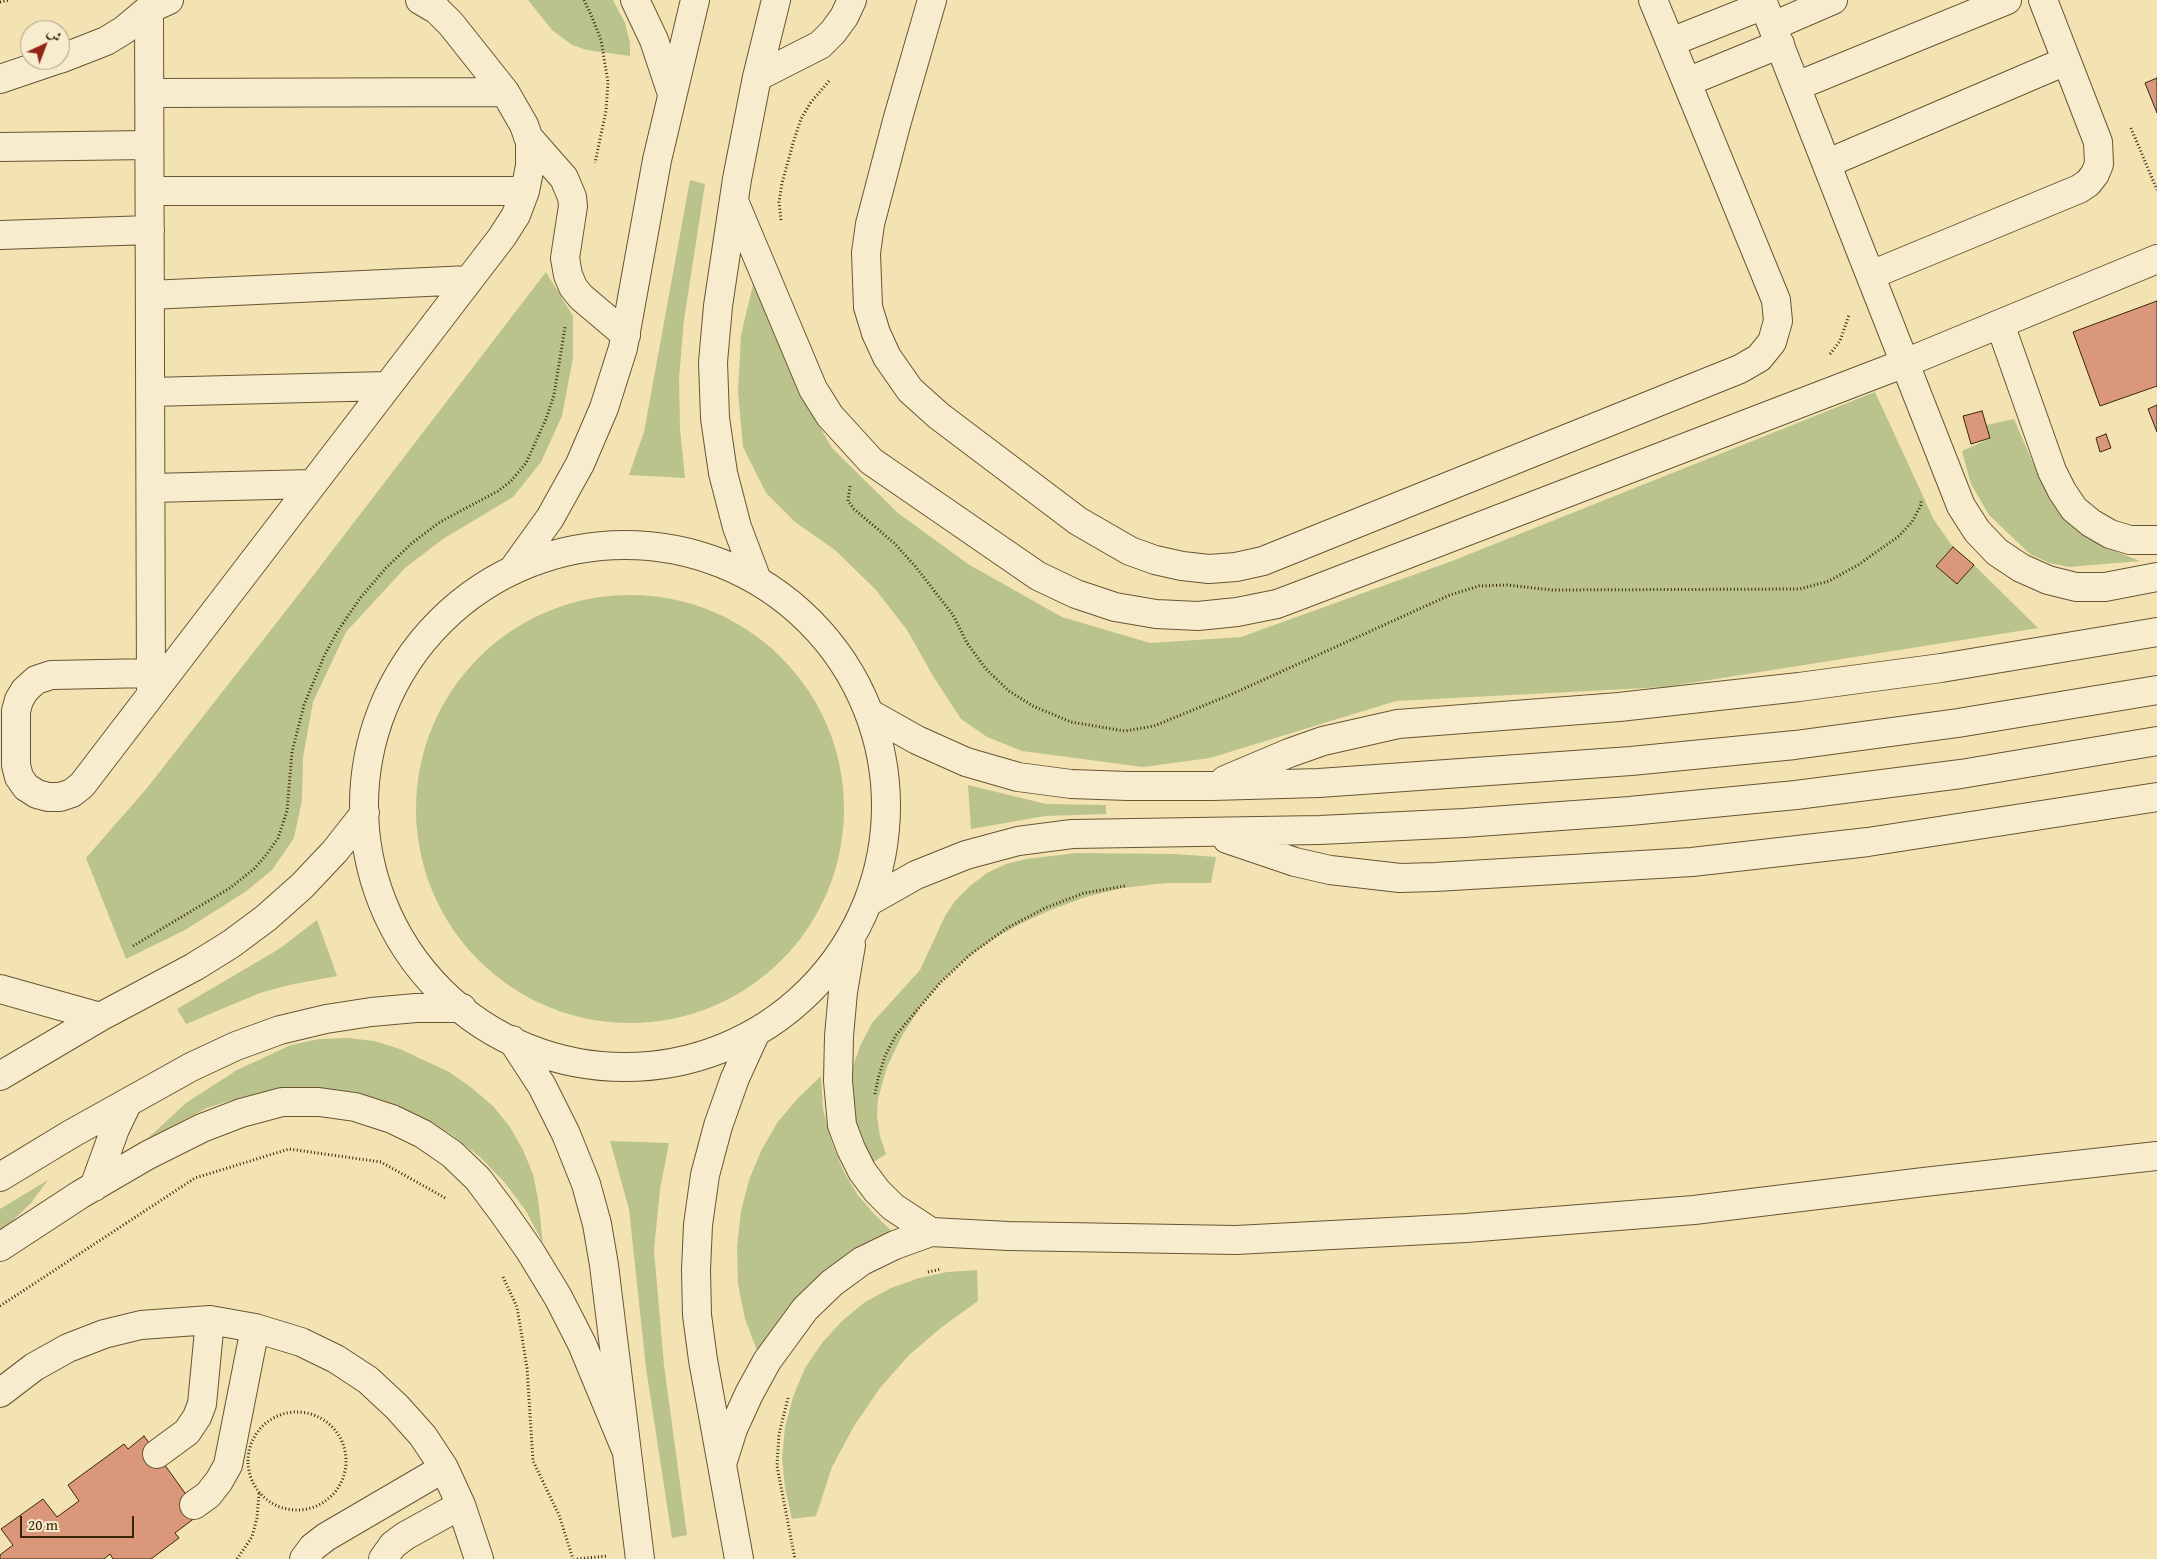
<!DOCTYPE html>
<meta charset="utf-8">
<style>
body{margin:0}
#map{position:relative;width:2157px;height:1559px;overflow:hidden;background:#f3e3b3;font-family:"Gentium Book Plus",Amiri,serif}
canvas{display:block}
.north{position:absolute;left:20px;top:20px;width:50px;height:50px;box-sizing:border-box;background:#f7edce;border:1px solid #ab9d7e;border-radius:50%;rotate:43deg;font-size:14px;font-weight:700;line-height:20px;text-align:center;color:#392607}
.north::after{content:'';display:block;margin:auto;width:18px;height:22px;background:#8f2418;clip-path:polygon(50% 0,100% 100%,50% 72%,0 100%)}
.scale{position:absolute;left:20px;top:1516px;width:114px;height:22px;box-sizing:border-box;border:2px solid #392607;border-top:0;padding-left:6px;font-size:15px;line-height:18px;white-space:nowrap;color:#392607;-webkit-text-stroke:4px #f7edce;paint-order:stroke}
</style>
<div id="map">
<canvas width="2157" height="1559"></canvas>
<div class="north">ش</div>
<div class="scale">20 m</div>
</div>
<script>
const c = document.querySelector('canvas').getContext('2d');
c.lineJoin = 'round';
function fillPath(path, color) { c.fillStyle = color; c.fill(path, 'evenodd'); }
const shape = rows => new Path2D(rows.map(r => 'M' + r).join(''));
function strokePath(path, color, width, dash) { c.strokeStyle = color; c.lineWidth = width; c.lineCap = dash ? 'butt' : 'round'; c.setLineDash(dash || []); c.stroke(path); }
fillPath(shape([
 [528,0,613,0,625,23,630,43,630,56,587,50,572,45,552,30],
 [690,180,705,184,684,320,679,378,680,428,685,478,629,475,644,432],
 [546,272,573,316,573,358,562,416,541,462,513,497,443,539,405,568,346,632,313,702,303,758,302,800,294,838,272,870,245,892,185,930,126,959,86,858,147,788,299,594],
 [754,280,808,406,832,448,898,513,968,564,1062,617,1150,643,1241,637,1452,561,1875,392,1934,520,1953,547,1936,566,1957,584,1974,565,2038,628,1665,687,1396,701,1210,758,1143,767,1022,751,987,737,961,719,933,676,907,630,876,590,835,550,795,522,766,493,743,447,738,392,741,335],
 [2014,419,2038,475,2055,506,2075,528,2098,544,2140,561,2069,567,2049,563,2030,554,1989,515,1971,484,1962,451,1989,439,1986,425],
 '416 809a214 214 0 1 1 428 0a214 214 0 1 1-428 0Z',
 [968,785,1046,804,1106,805,1106,814,1045,816,971,829],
 [1076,853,1176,854,1216,857,1211,883,1166,883,1122,888,1086,897,1053,909,1020,924,993,939,968,957,943,980,921,1006,902,1036,887,1067,878,1099,877,1117,880,1136,886,1154,869,1165,858,1141,850,1090,853,1066,861,1044,872,1023,920,970,945,916,955,901,970,886,987,873,1006,864,1026,859],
 [317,920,337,976,289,985,260,993,186,1024,177,1009,279,949],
 [348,1038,374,1041,400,1049,449,1072,472,1088,493,1106,510,1127,523,1150,533,1174,538,1199,543,1243,526,1211,505,1183,480,1157,452,1135,421,1117,388,1103,279,1090,242,1097,207,1108,147,1139,186,1103,237,1070,291,1045,319,1039],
 [821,1076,823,1109,831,1140,843,1170,857,1194,875,1215,895,1234,798,1298,776,1324,758,1353,745,1319,738,1284,737,1247,741,1211,749,1180,761,1151,777,1123,798,1098],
 [610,1141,669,1143,660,1189,654,1250,664,1365,687,1535,672,1538,646,1368,629,1209],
 [48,1180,31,1203,0,1233,0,1209],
 [977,1270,978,1301,942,1327,909,1355,880,1388,854,1426,832,1467,816,1516,792,1519,785,1488,782,1458,785,1427,793,1397,805,1368,822,1343,842,1321,865,1302,891,1288,919,1278,947,1272]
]), '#bbc38c');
const building = shape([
 [2157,78,2157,113,2145,83,2157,78],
 [2157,301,2157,386,2100,406,2073,332,2157,301],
 [2157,405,2157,432,2148,409,2157,405],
 [1982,411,1990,438,1971,444,1963,416,1982,411],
 [2106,434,2111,448,2100,452,2096,438,2106,434],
 [1953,547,1974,565,1957,584,1936,566,1953,547],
 [144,1436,200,1514,175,1533,179,1538,151,1559,113,1559,110,1554,104,1559,0,1559,0,1555,13,1545,1,1529,43,1499,57,1517,79,1501,68,1485,124,1444,128,1449,144,1436]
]);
fillPath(building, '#da9779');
strokePath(building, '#392607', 1);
const minor = shape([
 [635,0,654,40,672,94],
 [932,0,897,121,870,224,866,253,868,307,876,333,887,357,910,390,939,416,1078,521,1130,551,1155,560,1182,566,1209,569,1236,567,1263,561,1740,369,1759,358,1772,342,1778,321,1776,300,1653,0],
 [1762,0,1961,506,1977,531,1997,552,2021,568,2048,580,2076,587,2105,587,2157,577],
 [149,9,151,692],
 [1773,26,1833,0],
 [1671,42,1764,5],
 [60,59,106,41,124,30,149,9,169,0],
 [757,77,820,45,833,32,844,17,852,0],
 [0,79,56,60],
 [1687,82,1780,44],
 [1797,86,2007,0],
 [150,93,505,92],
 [528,137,564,178,572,197,573,206,565,258,568,275,573,287,581,297,626,335],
 [0,147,149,145],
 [1828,163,2066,61],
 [150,191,525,191],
 [734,201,813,389,830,416,871,461,1038,576,1076,594,1115,607,1156,614,1198,616,1237,612,1277,604,1314,590,1905,363,2157,259],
 [0,235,150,230],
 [1871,275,2079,189,2088,183,2095,174,2099,164,2098,142,2043,0],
 [150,295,469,280],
 [2000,324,2052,471,2062,491,2074,509,2091,523,2110,534,2130,540,2157,540],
 [150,392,387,386],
 [151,488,312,484],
 '364 806a261 261 0 1 1 522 0a261 261 0 1 1-522 0Z',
 [514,568,550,518,580,464,604,408,623,348,657,160,695,0],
 [757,580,737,527,723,473,715,418,713,362,718,306,737,179,757,77,776,0],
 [151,673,51,675,36,680,25,690,19,700,16,711,16,765,19,777,26,787,37,794,48,797,60,797,72,793,82,785,502,237,516,215,525,191,530,166,530,142,524,125,505,92,451,24,437,10,420,0],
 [869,713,917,740,966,762,1018,777,1071,784,1128,786,1212,786,1319,783,1631,761,1795,745,1958,723,2157,690],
 [1225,780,1289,753,1323,741,1398,724,1619,707,1799,687,1941,668,2157,632],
 [1227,839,1295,862,1330,870,1400,878,1435,877,1692,862,1868,842,2157,797],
 [870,901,916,875,966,855,1018,841,1072,834,1320,830,1464,823,1630,811,1796,795,1961,774,2157,741],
 [851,945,843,992,839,1036,838,1081,842,1125,851,1149,862,1171,877,1191,893,1207,931,1232],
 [0,989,100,1017],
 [512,1040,542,1086,566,1134,586,1184,597,1224,604,1265,640,1559],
 [0,1076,100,1017,194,967,231,944,266,918,302,886,335,851,365,813],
 [0,1177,71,1134,191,1067,236,1046,280,1030,326,1019,371,1012,416,1008,462,1008],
 [94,1187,115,1129,127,1104],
 [0,1247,81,1194,148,1155,202,1128,241,1113,282,1102,319,1102,355,1107,392,1119,423,1134,452,1154,478,1179,502,1211,530,1251,558,1297,582,1344,626,1450],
 [0,1393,34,1367,68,1348,104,1334,141,1325,210,1320,255,1328,301,1342,336,1359,368,1380,397,1407,423,1436,444,1468,461,1505,479,1559],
 [157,1454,187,1432,197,1417,202,1404,210,1320],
 [722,1464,733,1429,749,1394,767,1361,805,1309,832,1283,862,1261,895,1245,931,1232,1008,1236,1236,1240,1466,1228,1694,1210,1924,1182,2157,1156],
 [194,1505,208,1495,219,1481,228,1465,255,1328],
 [304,1559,313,1547,326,1537,444,1468],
 [383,1559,393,1545,405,1536,461,1505],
 [739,1559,703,1360,697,1315,696,1270,698,1225,705,1175,718,1126,735,1078,756,1032]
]);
strokePath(minor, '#685532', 30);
strokePath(shape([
 [584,0,592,17,601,40,608,82,606,111,595,163],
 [0,2,9,0],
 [2131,128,2157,190],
 [781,220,779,202,782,183,794,140,801,119,811,102,830,80],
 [1830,354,1840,341,1849,315],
 [850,486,848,501,854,509,894,543,915,566,953,615,967,643,986,669,1009,691,1033,706,1071,722,1125,731,1154,726,1232,694,1450,595,1479,586,1507,585,1552,590,1800,589,1829,581,1858,565,1899,536,1912,522,1921,505,1921,500],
 [133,946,230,888,254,869,267,854,278,838,287,811,292,752,304,705,325,654,339,629,361,597,386,568,412,543,440,522,498,491,511,481,526,463,546,419,554,395,565,327],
 [875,1094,878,1079,885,1056,896,1035,940,983,971,954,1007,928,1045,908,1084,893,1125,886],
 [928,1272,941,1269],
 [503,1277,517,1307,527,1368,533,1461,559,1515,573,1559],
 [0,1306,195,1178,289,1149,381,1162,447,1199],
 [788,1398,779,1434,777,1466,795,1559],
 '248 1461a49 49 0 1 1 98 0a49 49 0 1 1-98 0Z',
 [237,1559,252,1537,257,1518,259,1493],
 [577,1559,607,1556]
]), '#392607', 3, [1, 2.5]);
strokePath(minor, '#f7edce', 28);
</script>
